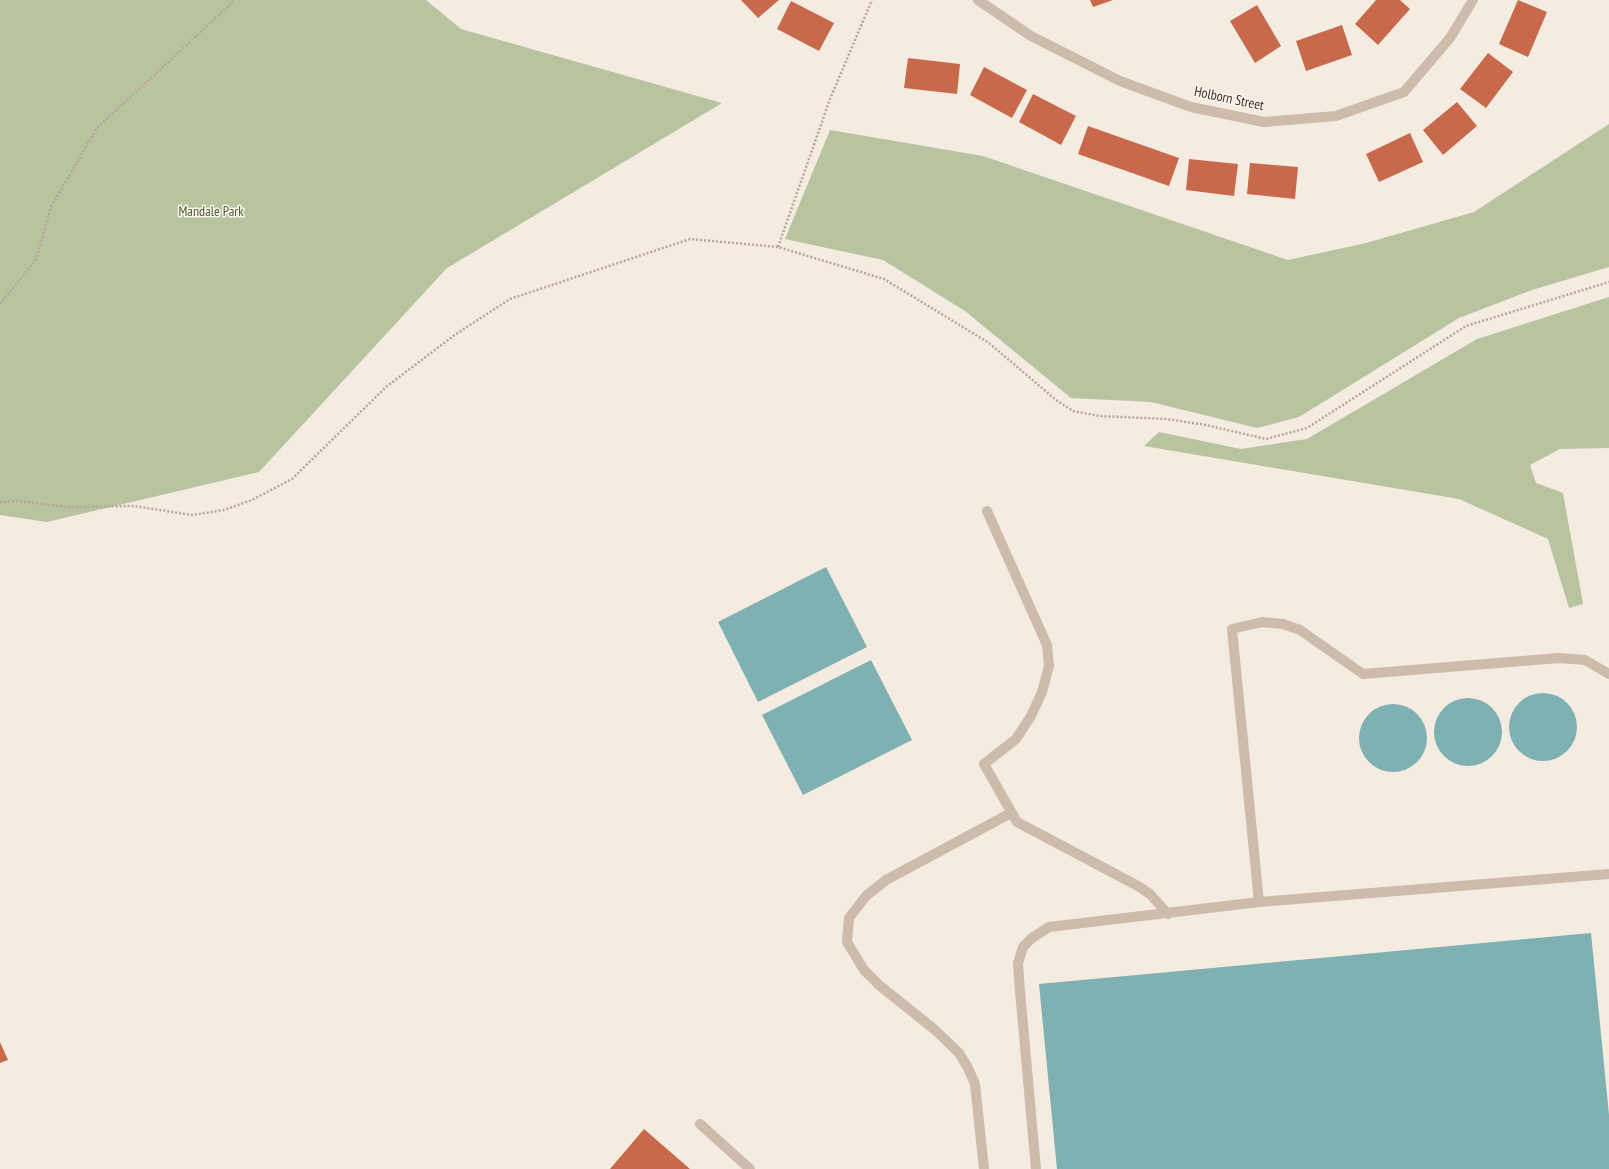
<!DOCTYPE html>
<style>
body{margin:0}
canvas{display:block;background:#f4ebe1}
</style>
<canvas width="1609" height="1169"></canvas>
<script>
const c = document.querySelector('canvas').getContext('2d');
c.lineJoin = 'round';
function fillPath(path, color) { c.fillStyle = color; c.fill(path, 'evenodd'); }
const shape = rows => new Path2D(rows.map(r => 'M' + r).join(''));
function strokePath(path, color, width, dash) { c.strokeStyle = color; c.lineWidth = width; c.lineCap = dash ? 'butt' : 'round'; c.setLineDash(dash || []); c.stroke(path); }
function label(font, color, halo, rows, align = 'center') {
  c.font = font + ' "PT Sans Narrow",sans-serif'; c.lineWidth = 3; c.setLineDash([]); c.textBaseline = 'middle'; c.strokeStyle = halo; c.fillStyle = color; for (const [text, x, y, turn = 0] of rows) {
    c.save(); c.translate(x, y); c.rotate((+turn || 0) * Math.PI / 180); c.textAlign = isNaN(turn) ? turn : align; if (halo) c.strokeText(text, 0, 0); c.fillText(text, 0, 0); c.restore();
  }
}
fillPath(shape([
 [0,0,426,0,461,29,722,103,447,268,259,472,47,522,0,515],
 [1609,124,1609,267,1532,290,1459,318,1299,417,1257,428,1151,402,1071,398,965,311,883,260,785,239,830,130,983,156,1288,260,1366,243,1474,212],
 [1609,297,1609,448,1560,449,1530,465,1536,483,1563,493,1583,604,1569,608,1548,539,1459,499,1144,446,1159,432,1241,449,1307,439,1477,339]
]), '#b8c4a0');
fillPath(shape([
 [826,567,867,647,758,702,718,622],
 [871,660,912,740,803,795,762,715],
 '1509 727a34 34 0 1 1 68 0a34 34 0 1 1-68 0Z',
 '1434 732a34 34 0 1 1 68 0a34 34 0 1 1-68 0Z',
 '1359 738a34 34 0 1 1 68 0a34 34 0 1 1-68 0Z',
 [1591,933,1609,1115,1609,1169,1057,1169,1039,984]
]), '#7fb0b2');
fillPath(shape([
 [741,0,779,0,758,18],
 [1090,0,1113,0,1093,7],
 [1376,0,1400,0,1410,9,1378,45,1355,24],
 [1518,0,1547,12,1528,57,1499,44],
 [791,1,834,23,819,51,777,29],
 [1257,5,1281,46,1255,63,1230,21],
 [1342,25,1352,55,1306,71,1296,41],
 [1488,53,1513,72,1486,108,1460,89],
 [908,58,960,64,957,94,904,88],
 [984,67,1027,90,1012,118,970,95],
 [1033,94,1076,116,1061,145,1019,122],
 [1457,102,1477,126,1443,155,1423,130],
 [1088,126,1179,158,1169,186,1078,154],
 [1410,133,1423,162,1379,182,1366,154],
 [1189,159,1238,164,1234,196,1186,190],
 [1250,163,1298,167,1295,199,1247,194],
 [0,1042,8,1060,0,1063],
 [644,1129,690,1169,610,1169]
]), '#c8694b');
strokePath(shape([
 [778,247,830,99,872,0],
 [0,304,36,260,51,207,97,128,235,0],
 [0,502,17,501,65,507,134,506,192,515,224,510,252,500,292,479,386,387,456,334,510,299,690,239,778,247,884,279,989,343,1056,400,1073,411,1099,416,1167,419,1206,425,1266,439,1307,428,1466,326,1609,282]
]), '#b9a596', 2.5, [2, 2]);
strokePath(shape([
 [987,511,1047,645,1049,666,1042,692,1031,716,1016,739,984,764,1017,822,1138,886,1150,894,1168,914],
 [1259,902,1609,874],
 [700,1124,750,1169],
 [984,1169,975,1084,968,1068,959,1053,934,1029,879,985,864,970,847,942,849,918,866,896,886,880,1011,813],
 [1036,1169,1020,991,1018,963,1023,947,1032,938,1049,927,1259,902,1232,629,1262,622,1283,624,1300,630,1363,674,1559,658,1585,660,1609,674]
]), '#cdbbac', 10);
strokePath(shape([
 [978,0,1031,36,1120,81,1191,107,1264,122,1336,116,1404,92,1450,38,1473,0]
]), '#cdbbac', 10);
label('14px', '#3b302b', '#fbf5ee', [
 ["Holborn Street",1229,99,12]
]);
label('14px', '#4a5a2e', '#fbf5ee', [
 ["Mandale Park",211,212]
]);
</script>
